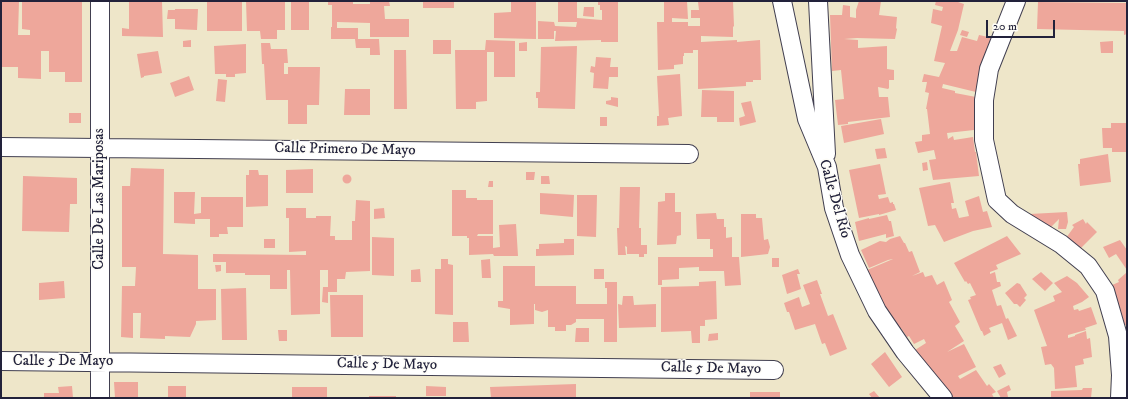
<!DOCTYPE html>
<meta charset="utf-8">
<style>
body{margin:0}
#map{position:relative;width:1128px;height:399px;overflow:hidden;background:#eee6c9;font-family:"IM FELL DW Pica",serif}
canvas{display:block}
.frame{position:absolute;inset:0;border:2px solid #22223b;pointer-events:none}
.scale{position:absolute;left:986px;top:20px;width:69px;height:18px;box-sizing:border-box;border:2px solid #22223b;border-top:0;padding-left:5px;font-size:12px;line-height:14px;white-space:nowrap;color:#22223b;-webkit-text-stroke:3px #fdfcf7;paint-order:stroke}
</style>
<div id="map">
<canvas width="1128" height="399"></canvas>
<div class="frame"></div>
<div class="scale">20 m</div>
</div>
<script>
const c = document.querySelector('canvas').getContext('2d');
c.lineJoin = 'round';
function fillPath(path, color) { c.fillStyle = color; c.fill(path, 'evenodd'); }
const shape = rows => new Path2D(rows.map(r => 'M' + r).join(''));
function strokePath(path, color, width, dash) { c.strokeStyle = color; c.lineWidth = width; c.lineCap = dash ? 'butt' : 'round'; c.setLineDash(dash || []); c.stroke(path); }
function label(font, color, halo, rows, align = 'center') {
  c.font = font + ' "IM FELL DW Pica",serif'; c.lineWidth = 3; c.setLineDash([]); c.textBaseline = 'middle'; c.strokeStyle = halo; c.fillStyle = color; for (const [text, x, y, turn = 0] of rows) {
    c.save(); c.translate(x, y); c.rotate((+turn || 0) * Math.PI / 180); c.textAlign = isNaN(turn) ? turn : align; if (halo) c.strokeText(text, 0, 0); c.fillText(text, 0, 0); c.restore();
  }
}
fillPath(shape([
 [1,1,19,1,18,35,30,35,30,30,22,29,22,1,82,1,82,82,65,82,65,72,49,72,49,51,41,51,41,79,18,78,18,67,1,67],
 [129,1,162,1,163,37,122,36,122,28,129,29],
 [207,1,242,1,242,31,207,31],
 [246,1,285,1,285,30,277,30,277,39,261,39,260,31,247,31],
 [328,1,353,1,353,4,370,4,370,1,389,1,390,6,384,6,385,19,409,19,409,37,370,37,370,23,337,22,337,28,358,28,358,39,379,39,380,55,370,55,370,48,356,48,355,39,331,39,331,27,332,27,332,5,328,5],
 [423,1,454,1,454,8,423,8],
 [511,1,536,1,536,39,494,38,494,13,511,12],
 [558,1,577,1,577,18,602,20,602,10,600,10,600,5,598,5,598,1,618,1,618,42,601,42,601,40,555,41,556,31,554,31,554,39,538,39,538,21,554,22,555,26,576,27,577,22,558,22],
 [664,1,687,1,688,19,672,18,672,22,688,22,688,26,700,26,700,18,691,18,691,10,699,10,698,2,733,1,734,26,733,27,733,37,701,36,701,42,737,40,737,42,760,40,761,80,753,80,753,82,746,82,746,86,698,89,698,50,693,50,693,53,684,53,684,56,683,56,683,64,674,65,674,69,658,70,657,22,664,22],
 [859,1,881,1,879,15,897,17,896,28,897,29,895,39,857,38,844,39,858,40,858,48,887,46,887,69,894,70,894,80,889,80,889,88,888,89,878,87,879,97,888,97,890,117,848,122,848,124,838,125,835,100,844,99,841,70,832,71,830,15,842,15,843,5,850,6,850,17,856,18,856,10],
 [936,1,955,1,964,4,958,30,950,51,957,51,962,37,977,41,979,35,993,38,976,92,943,84,942,88,955,91,955,93,976,97,974,111,974,130,947,133,948,139,953,136,954,140,973,137,975,152,976,152,979,176,933,180,929,160,936,159,934,150,918,153,915,142,922,141,922,135,930,134,927,109,926,109,929,93,925,92,927,82,922,82,924,74,939,77,945,63,934,61,942,26,931,23,933,9,942,11,943,7,935,5],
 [291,2,309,2,309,30,291,30],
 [1038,2,1127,3,1127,34,1124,35,1124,31,1037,29],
 [584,7,594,7,594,17,583,16],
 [175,9,198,9,197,30,175,29,175,19,167,19,168,10,175,10],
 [962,30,969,32,967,37,960,35],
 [191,40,191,47,183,47,183,41],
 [433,40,451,40,451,54,433,54],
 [486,40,515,41,515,77,494,77,494,52,487,52,487,101,476,102,476,109,456,109,455,50,485,50],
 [1113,41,1113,53,1101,53,1100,42],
 [527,42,527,51,519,51,519,43],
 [261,43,270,43,271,49,287,49,288,63,284,63,284,74,288,74,288,67,320,67,319,105,307,105,307,124,288,124,288,100,266,100,264,64,262,64],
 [246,44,246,73,235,74,235,77,226,77,226,74,215,74,214,46],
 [577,46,575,109,538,108,538,98,536,98,536,92,540,92,541,47],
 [394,50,406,50,407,109,394,109],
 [158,51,162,73,144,76,144,77,141,78,137,54],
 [596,57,611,58,610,67,618,67,618,77,609,77,608,89,593,88,594,73,590,72,591,66,595,67],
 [680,74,682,116,668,118,669,125,657,126,657,116,659,116,657,76],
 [189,76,194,90,175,97,170,83],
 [218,79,227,80,225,102,216,101],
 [345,89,370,89,370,115,344,115],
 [702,90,734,91,734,122,717,122,717,117,701,117],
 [611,97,618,98,618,107,606,104,606,101,611,100],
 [751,101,756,122,740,126,739,118,745,116,741,103],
 [69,113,81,113,81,123,69,123],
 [600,117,607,117,607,126,600,126],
 [881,119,884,134,844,143,841,126],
 [1111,123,1127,123,1127,152,1112,152,1112,148,1103,148,1102,128,1111,128],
 [885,148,887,158,877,159,875,149],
 [1108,154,1111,182,1080,186,1078,164,1080,164,1080,159],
 [927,162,928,170,923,171,922,163],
 [880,164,886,194,878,195,879,199,888,197,890,203,893,202,893,204,894,204,896,210,879,215,879,214,859,218,849,170],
 [131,168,164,169,163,254,198,255,198,289,216,289,216,320,196,321,196,324,190,337,165,336,165,339,140,338,141,313,133,313,133,338,121,337,122,286,135,286,136,267,122,267,122,186,130,186],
 [313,169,313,193,286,193,286,170],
 [249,170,258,170,259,175,268,175,268,206,246,207,246,175,249,175],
 [526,172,535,172,534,180,526,180],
 '342.5 179a4.5 4.5 0 1 1 9 0a4.5 4.5 0 1 1-9 0Z',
 [23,176,77,178,77,204,70,204,69,232,22,231],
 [541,176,549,176,550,184,541,184],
 [489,181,493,181,493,187,488,187],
 [950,182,954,203,951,203,952,209,956,208,959,218,969,216,965,201,979,196,983,212,987,211,992,227,973,231,944,242,935,225,928,226,919,188],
 [620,187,640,187,639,228,641,228,641,245,647,245,647,254,644,254,644,257,639,257,639,254,627,254,627,247,625,246,626,255,618,255,617,228,619,228],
 [452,190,466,190,466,198,477,198,477,200,493,200,493,234,478,234,477,236,493,236,493,248,500,247,499,225,516,224,518,256,494,256,493,254,469,255,469,238,467,238,467,236,452,236],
 [174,192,195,192,194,214,201,213,201,197,243,197,243,227,227,227,228,234,219,234,219,237,210,237,210,219,195,219,195,224,174,223],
 [540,193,574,195,573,217,540,214],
 [665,193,675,193,675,212,681,212,681,235,677,236,676,244,657,245,658,202,665,201],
 [577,195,597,195,596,237,577,236],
 [356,200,370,201,370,271,346,272,345,279,337,279,337,292,328,292,328,303,322,302,323,287,328,287,328,270,320,270,320,314,291,315,290,270,287,270,287,289,270,289,270,275,245,275,245,273,226,273,226,262,213,262,213,254,306,255,306,251,289,252,289,218,286,218,286,208,306,208,306,218,316,218,316,216,331,216,330,236,335,236,335,240,352,240,352,221,355,221],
 [384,208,385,218,374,219,374,209],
 [1067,212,1068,222,1066,229,1058,229,1059,219,1049,229,1032,223,1030,214],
 [716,213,717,219,724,219,724,227,726,227,726,238,732,237,732,257,739,257,741,285,725,286,724,271,699,271,699,267,679,268,679,279,662,280,662,285,658,285,658,257,713,257,713,249,710,249,710,239,697,239,696,214],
 [741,214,756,214,756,218,762,218,764,240,768,239,770,247,768,254,741,257],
 [887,215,889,221,891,221,894,236,886,238,886,234,859,241,855,222,869,218,869,219],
 [1083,219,1086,224,1087,222,1097,232,1080,249,1066,238,1074,227,1072,225],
 [900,236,904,243,905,243,909,252,912,251,920,272,912,276,923,272,925,277,932,275,937,285,944,281,952,300,949,302,960,322,955,326,964,341,947,352,964,344,976,367,958,376,960,379,976,370,987,386,989,384,996,392,992,394,994,398,947,398,915,350,926,343,924,339,914,344,909,336,907,337,901,328,895,331,867,270,893,259,888,260,869,268,861,250,880,241,886,242,890,239],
 [1007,236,1021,254,996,265,998,269,990,272,990,274,995,272,997,282,1000,282,1001,286,992,290,997,306,1001,305,1006,319,1008,318,1017,336,1008,340,1002,323,989,328,991,332,984,336,982,331,981,331,968,300,971,299,970,297,976,295,970,283,968,284,966,281,965,282,954,263],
 [372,237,394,238,394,276,372,275],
 [264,239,275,239,275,248,264,248],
 [564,239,574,239,574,255,536,256,536,249,539,249,539,244,564,243],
 [1120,240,1127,250,1127,270,1116,254,1109,258,1103,247],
 [772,258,779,258,779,267,772,267],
 [441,259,448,259,448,264,453,265,453,315,435,314,435,269,441,269],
 [490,259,491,278,482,278,481,260],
 [215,265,221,265,221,271,216,272],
 [503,266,535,266,535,286,576,286,576,304,607,304,607,288,605,288,605,282,617,282,617,342,604,342,604,319,576,319,576,322,571,325,566,325,566,331,555,331,555,327,548,327,548,310,542,312,535,310,535,304,534,304,534,324,510,325,510,309,498,307,498,301,503,301],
 [420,269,421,282,411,282,411,270],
 [594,269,604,269,604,279,594,279],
 [798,269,800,274,797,274,801,289,787,294,782,275],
 [1041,272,1053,283,1045,291,1032,279],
 [1126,273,1127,325,1124,325,1110,286,1119,282,1118,280],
 [1067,276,1077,283,1089,297,1082,302,1073,306,1074,310,1078,309,1079,311,1091,307,1097,324,1085,328,1086,330,1068,335,1068,338,1075,336,1075,335,1086,331,1087,339,1090,338,1092,357,1083,359,1084,364,1075,366,1077,387,1055,389,1054,368,1051,364,1045,365,1041,347,1047,346,1034,310,1055,301,1053,296,1062,292,1054,283],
 [817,280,822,294,820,294,828,316,833,314,847,349,830,356,825,343,822,344,815,324,795,330,789,312,787,312,784,303,799,297,802,307,810,304,803,285],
 [64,281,65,298,39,300,39,283],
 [716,281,717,319,705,320,705,326,700,326,700,343,692,343,691,331,661,332,661,287,699,286,699,282],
 [1017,283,1020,284,1027,295,1024,298,1026,300,1020,307,1017,304,1014,304,1005,293],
 [246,288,247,340,222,340,221,289],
 [330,295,363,295,363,337,331,337],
 [623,296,633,296,634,305,656,304,656,327,619,328,618,304,622,305],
 [453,322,468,322,469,342,453,342],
 [576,328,589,328,589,342,575,342],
 [278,330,287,330,287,341,279,341],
 [718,333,718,340,708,341,709,334],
 [885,352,902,377,889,387,871,364],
 [1001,364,1006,374,999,378,993,367],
 [114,382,138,382,138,398,115,398],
 [576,384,576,398,491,398,490,387],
 [1009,385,1011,390,1007,392,1008,397,1001,398,997,391],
 [72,386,73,398,44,398,44,393,59,393,58,387],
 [168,386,186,386,186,398,168,398],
 [426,386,446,387,446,396,426,396],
 [292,387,327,387,327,398,292,398],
 [1083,388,1092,388,1091,398,1051,398,1051,391,1082,390],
 [874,391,880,398,872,398,869,394],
 [750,392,780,392,780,398,750,398],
 [369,396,396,396,396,398,369,398]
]), '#eea79b');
const street = shape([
 [782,1,807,119,827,167,834,208,850,255,877,311,905,352,943,398],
 [818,1,826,154],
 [1016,1,989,69,984,100,984,140,997,200,1012,214,1061,244,1088,266,1105,291,1118,336,1121,375,1120,398],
 [1,147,689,154],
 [1,361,774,370],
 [100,398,100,1]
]);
strokePath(street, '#413f50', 20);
strokePath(street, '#fff', 18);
label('15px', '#22223b', '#fdfcf7', [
 ["Calle Primero De Mayo",345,150,1],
 ["Calle De Las Mariposas",100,199,-90],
 ["Calle Del Río",834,199,74],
 ["Calle 5 De Mayo",63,362],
 ["Calle 5 De Mayo",387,365,1],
 ["Calle 5 De Mayo",711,369,1]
]);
</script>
